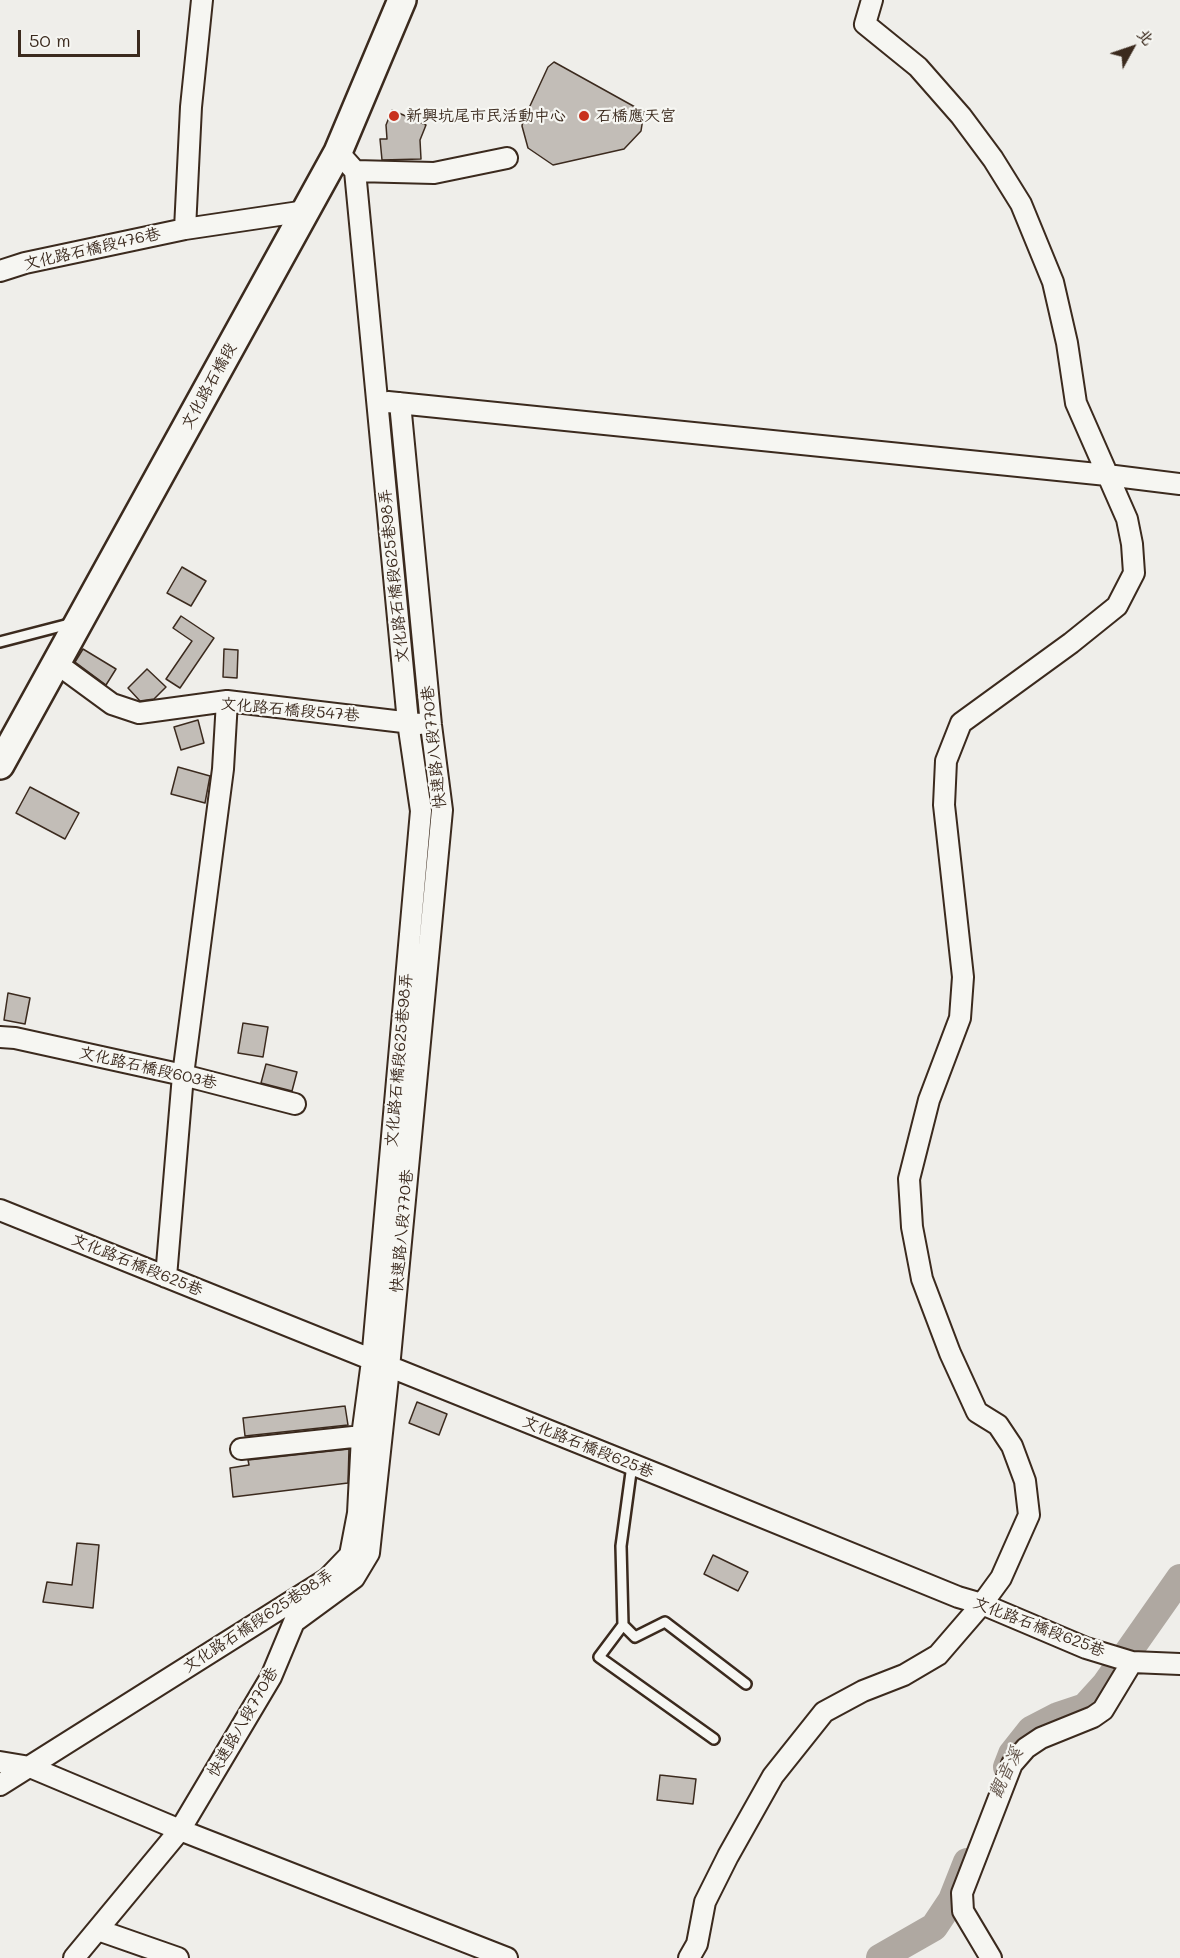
<!DOCTYPE html>
<meta charset="utf-8">
<style>
body{margin:0}
#map{position:relative;width:1180px;height:1958px;overflow:hidden;background:#efeeea;font-family:Mali,"LXGW WenKai TC",sans-serif}
canvas{display:block}
.north{position:absolute;left:1102px;top:18px;width:60px;height:60px;-webkit-text-stroke:4px #f6f6f2;paint-order:stroke;rotate:50deg;font-size:16px;font-weight:700;line-height:24px;text-align:center;color:#3b2a1e}
.north::after{content:'';display:block;margin:auto;width:21px;height:27px;background:#3b2a1e;clip-path:polygon(50% 0,100% 100%,50% 72%,0 100%)}
.scale{position:absolute;left:18px;top:30px;width:122px;height:27px;box-sizing:border-box;border:3px solid #3b2a1e;border-top:0;padding-left:8px;font-size:18px;line-height:21px;white-space:nowrap;color:#3b2a1e;-webkit-text-stroke:4px #f6f6f2;paint-order:stroke}
</style>
<div id="map">
<canvas width="1180" height="1958"></canvas>
<div class="north">北</div>
<div class="scale">50 m</div>
</div>
<script>
const c = document.querySelector('canvas').getContext('2d');
c.lineJoin = 'round';
const shape = rows => new Path2D(rows.map(r => 'M' + r).join(''));
function strokePath(path, color, width, dash) { c.strokeStyle = color; c.lineWidth = width; c.lineCap = dash ? 'butt' : 'round'; c.setLineDash(dash || []); c.stroke(path); }
function fillPath(path, color) { c.fillStyle = color; c.fill(path, 'evenodd'); }
function label(font, color, halo, rows, align = 'center') {
  c.font = font + ' Mali,"LXGW WenKai TC",sans-serif'; c.lineWidth = 4.5; c.setLineDash([]); c.textBaseline = 'middle'; c.strokeStyle = halo; c.fillStyle = color; for (const [text, x, y, turn = 0] of rows) {
    c.save(); c.translate(x, y); c.rotate((+turn || 0) * Math.PI / 180); c.textAlign = isNaN(turn) ? turn : align; if (halo) c.strokeText(text, 0, 0); c.fillText(text, 0, 0); c.restore();
  }
}
strokePath(shape([
 [1007,1767,1012,1754,1031,1730,1058,1716,1085,1707,1105,1685,1180,1578],
 [880,1958,934,1927,952,1900,967,1862]
]), '#afa8a1', 28);
const building = shape([
 [554,62,644,112,641,131,624,149,553,165,528,148,522,126,523,121,548,67,554,62],
 [392,110,426,125,420,140,421,159,382,160,380,139,387,139,386,125,392,110],
 [182,567,206,581,191,606,167,593,182,567],
 [181,616,214,638,180,688,166,679,192,641,173,628,181,616],
 [83,649,116,669,106,685,75,662,83,649],
 [224,649,238,650,237,678,223,677,224,649],
 [147,669,166,687,154,699,140,701,128,688,147,669],
 [198,720,204,743,181,750,174,727,198,720],
 [178,767,210,776,205,803,171,794,178,767],
 [30,787,79,813,65,839,16,813,30,787],
 [8,993,30,998,25,1024,4,1020,8,993],
 [243,1023,268,1027,263,1057,238,1053,243,1023],
 [266,1064,297,1072,292,1091,261,1083,266,1064],
 [417,1402,447,1414,439,1435,409,1423,417,1402],
 [345,1406,348,1425,245,1436,243,1418,345,1406],
 [349,1449,348,1483,233,1497,230,1468,249,1465,248,1460,349,1449],
 [77,1543,99,1545,93,1608,43,1602,47,1582,72,1585,77,1543],
 [713,1555,748,1572,738,1591,704,1574,713,1555],
 [660,1775,696,1779,693,1804,657,1800,660,1775]
]);
fillPath(building, '#c2bdb7');
strokePath(building, '#3b2a1e', 1.5);
const lane = shape([
 [0,642,73,623],
 [632,1465,621,1546,623,1625,599,1657,714,1739],
 [623,1625,635,1637,665,1622,746,1684]
]);
const street = shape([
 [355,171,434,173,507,158],
 [185,229,191,107,202,0],
 [0,271,25,263,185,229,306,211],
 [388,402,1107,475,1180,484],
 [56,663,112,704,139,713,227,701,420,724],
 [0,1037,15,1038,183,1075,295,1104],
 [0,1210,664,1477,958,1597,982,1604,1027,1623,1086,1648,1132,1662,1180,1664],
 [166,1277,183,1075,223,769,227,701],
 [241,1449,362,1436],
 [0,1762,30,1767,180,1830,507,1958],
 [0,1785,327,1579,350,1555,358,1513,362,1436,372,1361,421,811,408,722,355,171,338,152],
 [98,1930,178,1958],
 [74,1958,180,1830,271,1677,294,1622,354,1578,369,1553,389,1368,442,810,431,725,400,403],
 [689,1958,697,1944,705,1902,728,1856,773,1776,824,1712,863,1691,904,1675,938,1655,982,1604,1001,1578,1029,1515,1025,1481,1012,1446,998,1425,977,1412,950,1353,922,1279,912,1227,909,1179,929,1100,960,1018,963,977,944,805,946,761,961,723,1071,643,1117,606,1134,573,1132,544,1127,519,1076,403,1067,343,1053,282,1021,204,993,159,961,116,918,67,865,24,872,0],
 [991,1958,963,1911,962,1893,1012,1764,1026,1748,1041,1738,1093,1717,1103,1710,1132,1662]
]);
const secondary = shape([
 [0,765,338,152,402,0]
]);
strokePath(lane, '#3b2a1e', 14);
strokePath(street, '#3b2a1e', 24);
strokePath(secondary, '#3b2a1e', 32);
strokePath(lane, '#f6f6f2', 9);
strokePath(street, '#f6f6f2', 20);
strokePath(secondary, '#f6f6f2', 27);
for (const [x, y, r, color] of [
 [394,116,6,"#c8321e"],
 [584,116,6,"#c8321e"]
]) { const dot = new Path2D(); dot.arc(x, y, r, 0, 2 * Math.PI); c.fillStyle = color; c.fill(dot); strokePath(dot, '#f6f6f2', 2); }
label('16px', '#3b2a1e', '#f6f6f2', [
 ["新興坑尾市民活動中心",406,116],
 ["石橋應天宮",596,116]
], 'left');
label('16px', '#3b2a1e', '#f6f6f2', [
 ["文化路石橋段476巷",92,249,-13],
 ["文化路石橋段",209,386,-61],
 ["文化路石橋段625巷98弄",394,576,-96],
 ["文化路石橋段547巷",290,710,5],
 ["快速路八段770巷",434,747,-96],
 ["文化路石橋段625巷98弄",399,1060,-85],
 ["文化路石橋段603巷",148,1068,13],
 ["快速路八段770巷",402,1231,-85],
 ["文化路石橋段625巷",137,1265,22],
 ["文化路石橋段625巷",588,1447,22],
 ["文化路石橋段625巷98弄",258,1621,-33],
 ["文化路石橋段625巷",1039,1627,21],
 ["快速路八段770巷",243,1722,-60]
]);
label('italic 18px', '#64564c', '#f6f6f2', [
 ["觀音溪",1006,1773,-64]
]);
</script>
